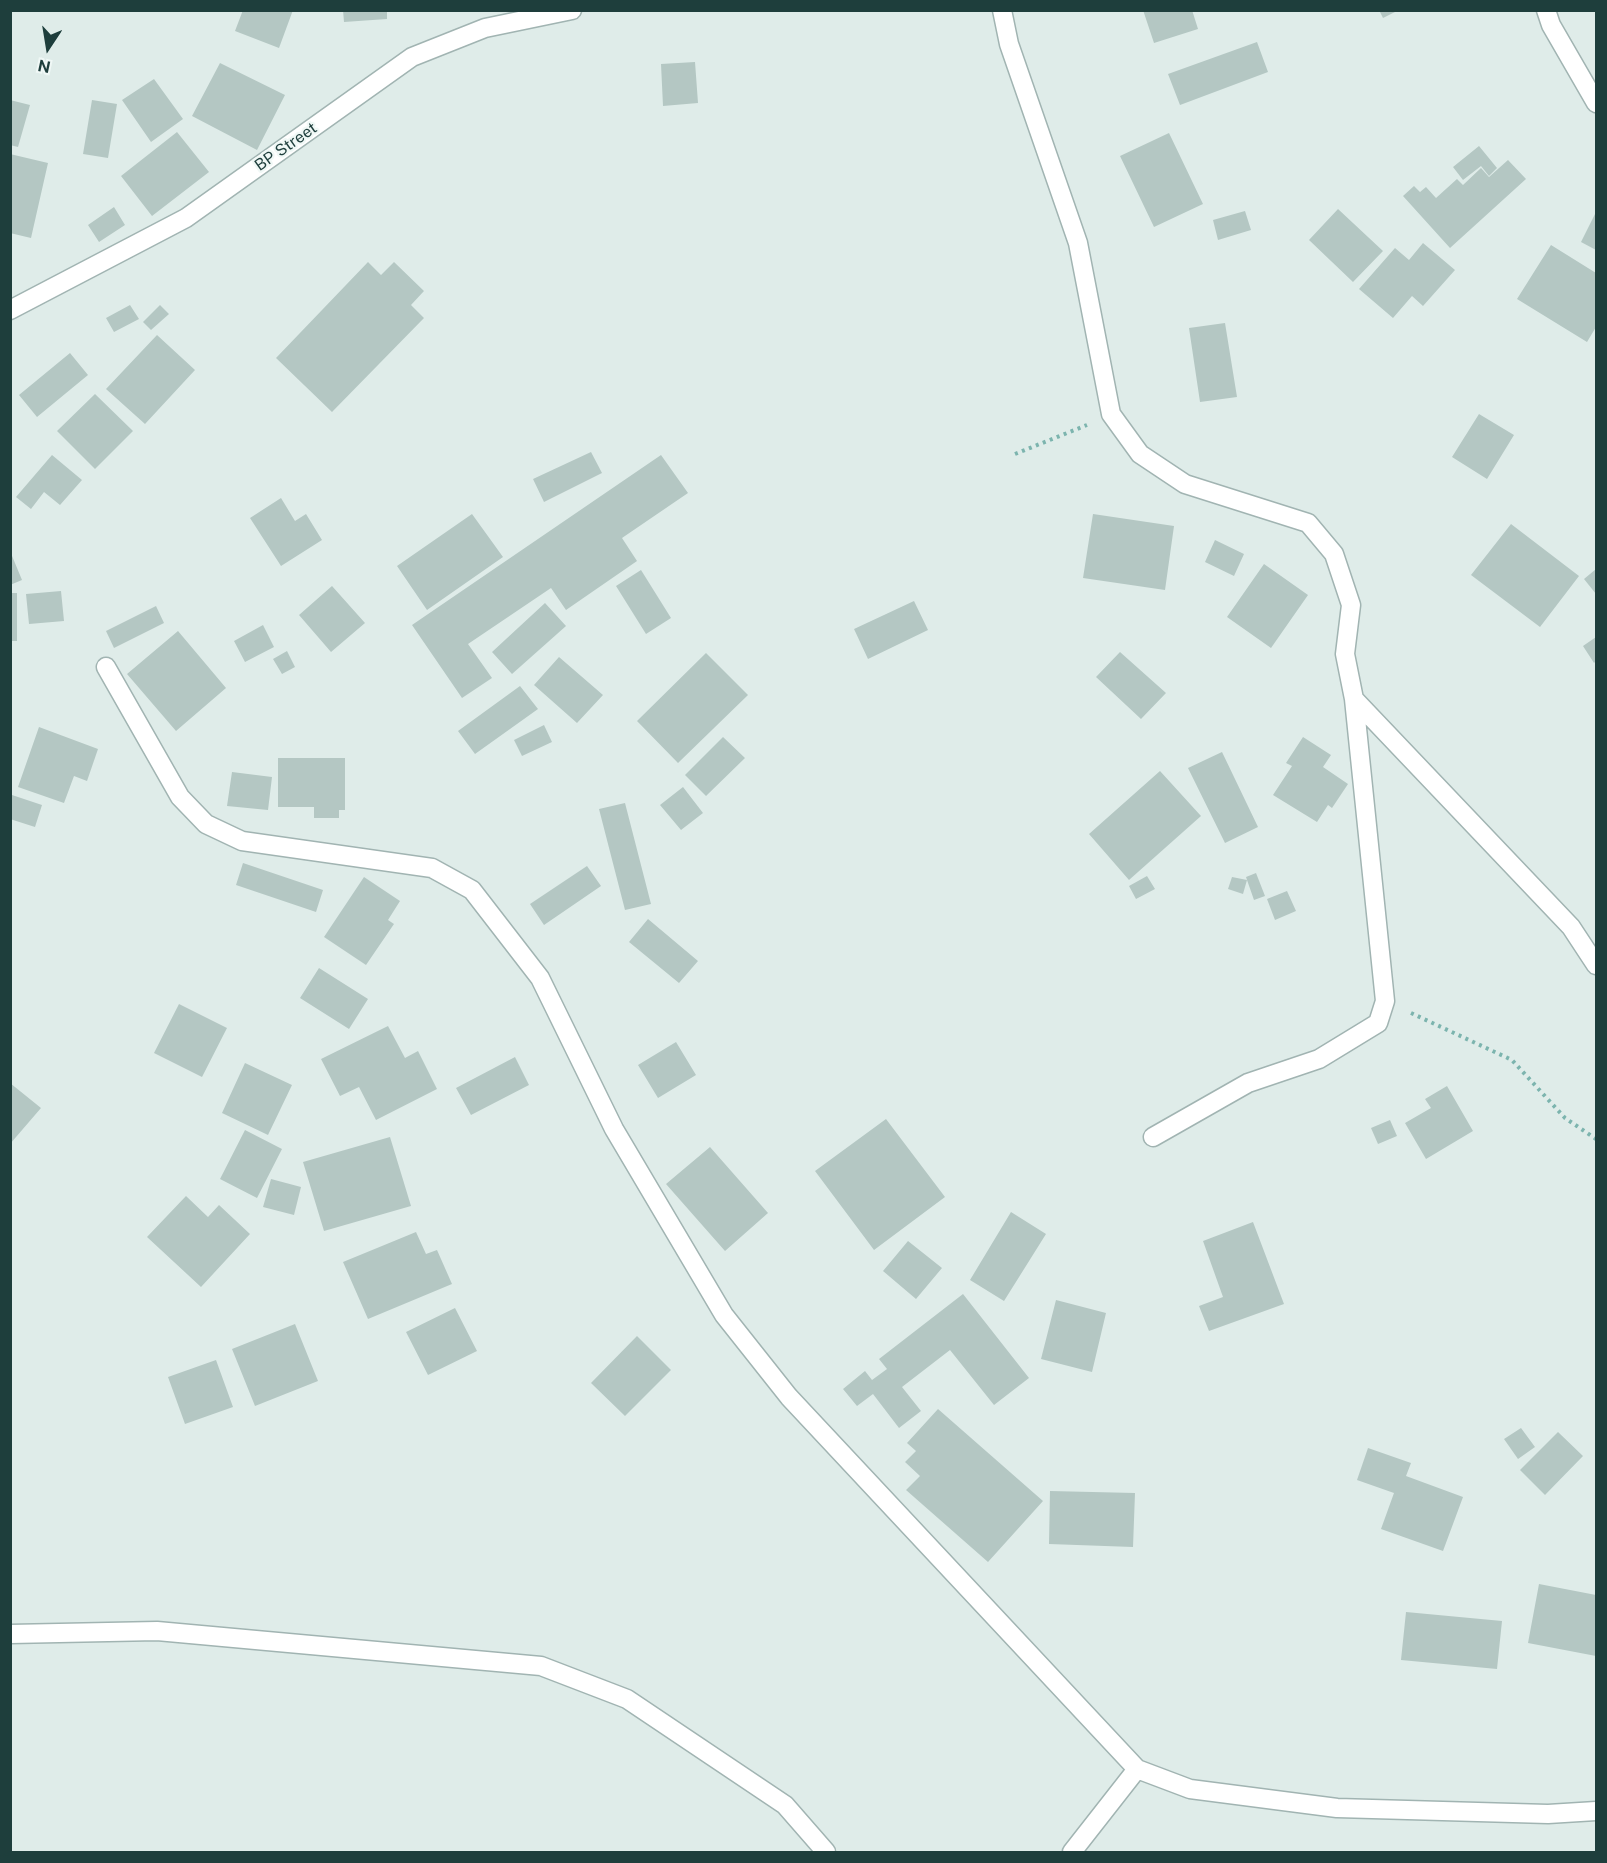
<!DOCTYPE html>
<style>
body{margin:0}
#map{position:relative;width:1607px;height:1863px;overflow:hidden;background:#dfece9;font-family:"Public Sans",sans-serif}
canvas{display:block}
.frame{position:absolute;inset:0;border:12px solid #1e3e3c;pointer-events:none}
.north{position:absolute;left:18px;top:18px;width:60px;height:60px;-webkit-text-stroke:4px #f0f8f6;paint-order:stroke;rotate:192deg;font-size:16px;font-weight:700;line-height:24px;text-align:center;color:#1e3e3c}
.north::after{content:'';display:block;margin:auto;width:21px;height:27px;background:#1e3e3c;clip-path:polygon(50% 0,100% 100%,50% 72%,0 100%)}
</style>
<div id="map">
<canvas width="1607" height="1863"></canvas>
<div class="frame"></div>
<div class="north">N</div>
</div>
<script>
const c = document.querySelector('canvas').getContext('2d');
c.lineJoin = 'round';
function fillPath(path, color) { c.fillStyle = color; c.fill(path, 'evenodd'); }
const shape = rows => new Path2D(rows.map(r => 'M' + r).join(''));
function strokePath(path, color, width, dash) { c.strokeStyle = color; c.lineWidth = width; c.lineCap = dash ? 'butt' : 'round'; c.setLineDash(dash || []); c.stroke(path); }
function label(font, color, halo, rows, align = 'center') {
  c.font = font + ' "Public Sans",sans-serif'; c.lineWidth = 4.5; c.setLineDash([]); c.textBaseline = 'middle'; c.strokeStyle = halo; c.fillStyle = color; for (const [text, x, y, turn = 0] of rows) {
    c.save(); c.translate(x, y); c.rotate((+turn || 0) * Math.PI / 180); c.textAlign = isNaN(turn) ? turn : align; if (halo) c.strokeText(text, 0, 0); c.fillText(text, 0, 0); c.restore();
  }
}
fillPath(shape([
 [243,10,293,10,279,48,235,31],
 [343,10,387,10,387,19,344,22],
 [1143,10,1192,10,1198,29,1154,43],
 [1379,10,1399,10,1383,18],
 [1257,42,1268,72,1180,105,1168,74],
 [695,62,698,103,663,106,661,64],
 [220,63,285,95,257,150,192,116],
 [154,79,183,119,151,142,122,100],
 [10,100,30,105,18,147,10,145],
 [92,100,117,104,108,158,83,154],
 [177,132,209,172,152,216,121,176],
 [1169,133,1203,204,1154,227,1120,156],
 [1479,146,1497,168,1489,176,1481,166,1463,180,1453,167],
 [10,154,48,163,31,238,10,233],
 [1508,160,1526,179,1450,248,1403,196,1414,186,1420,192,1426,187,1436,198,1457,179,1463,185,1481,168,1489,177],
 [114,207,125,225,99,242,88,225],
 [1338,209,1383,251,1353,282,1309,240],
 [1245,211,1251,230,1218,240,1213,220],
 [1596,212,1596,250,1581,242],
 [1423,243,1455,270,1423,306,1412,296,1393,318,1359,289,1395,248,1409,260],
 [1551,245,1596,273,1596,327,1587,342,1517,299],
 [368,262,381,275,394,262,424,291,411,305,424,318,332,412,276,358],
 [130,305,139,319,114,332,106,318],
 [160,305,169,314,151,330,143,322],
 [1225,323,1237,397,1200,402,1189,328],
 [157,335,195,370,145,424,106,389],
 [70,353,88,375,37,417,19,395],
 [95,394,133,431,95,469,57,431],
 [1479,414,1514,435,1487,479,1452,457],
 [591,452,602,473,544,502,533,479],
 [52,455,82,480,60,505,44,492,31,509,16,497],
 [661,455,688,493,622,538,637,561,566,610,551,588,468,644,492,678,462,698,412,625],
 [281,498,295,521,306,514,322,540,281,566,250,518],
 [472,514,503,557,427,610,397,566],
 [1093,514,1174,526,1165,590,1083,578],
 [1511,524,1579,576,1540,627,1471,575],
 [1215,540,1244,554,1234,576,1205,562],
 [10,551,22,580,10,585],
 [1264,564,1308,595,1271,648,1227,617],
 [1596,569,1596,594,1584,579],
 [641,570,671,618,646,634,616,586],
 [332,586,365,623,331,652,299,615],
 [61,591,64,621,29,624,26,594],
 [10,593,17,593,17,641,10,641],
 [914,601,928,630,868,659,854,629],
 [545,603,566,626,512,674,492,652],
 [156,606,164,623,114,648,106,631],
 [263,625,274,647,245,662,234,641],
 [178,631,226,688,176,731,127,674],
 [1596,637,1596,661,1594,663,1583,646],
 [287,651,295,667,282,674,273,659],
 [1120,652,1166,693,1141,719,1096,677],
 [706,653,748,695,678,763,637,721],
 [559,657,603,695,577,723,534,685],
 [520,686,538,709,475,754,458,731],
 [544,725,552,742,522,756,514,740],
 [39,727,98,749,87,781,74,776,64,803,18,787],
 [723,737,745,758,706,796,685,775],
 [1303,737,1331,755,1323,767,1348,784,1332,808,1328,805,1317,822,1273,795,1292,766,1286,763],
 [1222,752,1258,827,1225,843,1188,768],
 [278,758,345,758,345,810,339,810,339,818,314,818,314,807,278,807],
 [1160,771,1201,816,1129,880,1089,834],
 [232,772,272,777,268,810,227,806],
 [683,787,703,813,681,830,660,805],
 [12,795,42,805,35,827,10,819],
 [625,803,651,904,625,910,599,809],
 [243,863,323,890,316,912,236,885],
 [587,866,601,886,544,925,530,904],
 [1256,873,1265,896,1254,900,1247,880,1243,894,1228,889,1232,877,1247,880,1246,877],
 [1147,876,1155,889,1136,899,1129,886],
 [364,877,400,901,388,920,394,924,366,965,324,937],
 [1287,891,1296,911,1275,920,1267,899],
 [648,919,698,961,679,983,629,942],
 [319,968,368,999,349,1029,300,998],
 [179,1004,227,1028,202,1077,154,1053],
 [388,1026,405,1058,418,1051,437,1089,376,1120,359,1087,340,1096,321,1059],
 [676,1042,696,1075,658,1098,638,1065],
 [515,1057,529,1085,471,1115,456,1088],
 [245,1063,292,1085,268,1135,222,1113],
 [10,1083,41,1108,10,1144],
 [1447,1086,1473,1131,1426,1159,1405,1123,1431,1108,1425,1099],
 [886,1119,945,1197,874,1250,815,1171],
 [1390,1120,1397,1136,1378,1144,1371,1128],
 [245,1130,282,1149,257,1198,220,1179],
 [390,1137,411,1206,324,1231,303,1162],
 [710,1147,768,1213,725,1251,666,1184],
 [271,1179,301,1187,294,1215,263,1207],
 [186,1196,208,1217,219,1205,250,1234,201,1287,147,1237],
 [1011,1212,1046,1234,1004,1301,970,1280],
 [1253,1222,1284,1304,1209,1331,1199,1306,1223,1297,1203,1241],
 [416,1232,426,1254,437,1250,452,1284,368,1319,343,1262],
 [908,1241,942,1268,916,1299,883,1271],
 [963,1294,1029,1378,994,1405,950,1350,902,1387,921,1411,899,1428,873,1394,857,1406,843,1389,865,1371,872,1380,887,1369,879,1359],
 [1056,1300,1106,1313,1092,1372,1041,1359],
 [455,1308,477,1351,428,1375,406,1332],
 [295,1324,318,1381,255,1406,232,1349],
 [637,1336,671,1370,625,1416,591,1383],
 [216,1360,233,1407,185,1424,168,1377],
 [938,1409,1043,1501,988,1562,906,1490,920,1476,905,1462,916,1451,907,1443],
 [1521,1428,1535,1447,1518,1459,1504,1439],
 [1558,1432,1583,1456,1545,1495,1520,1470],
 [1368,1448,1411,1463,1406,1476,1463,1497,1443,1551,1381,1529,1394,1493,1357,1480],
 [1050,1491,1135,1493,1133,1547,1049,1544],
 [1539,1584,1596,1595,1596,1656,1528,1643],
 [1406,1612,1502,1621,1497,1669,1401,1660]
]), '#b4c7c3');
const street = shape([
 [1002,10,1009,44,1078,243,1111,414,1140,454,1185,484,1308,523,1334,554,1351,605,1345,654,1354,699,1571,927,1596,965],
 [1546,10,1551,25,1596,103],
 [10,310,186,218,412,57,485,28,572,10],
 [106,667,180,797,206,824,242,841,432,868,472,890,540,978,614,1129,724,1315,789,1397,1137,1769,1190,1789,1337,1808,1548,1814,1596,1811],
 [1153,1137,1248,1083,1319,1059,1378,1023,1385,1001,1354,699],
 [10,1634,157,1631,541,1666,627,1699,785,1805,826,1852],
 [1072,1852,1137,1769]
]);
strokePath(street, '#a1b4b2', 21);
strokePath(shape([
 [1015,454,1087,425],
 [1411,1013,1512,1060,1565,1118,1596,1139]
]), '#7cb4ae', 4, [3, 4.5]);
strokePath(street, '#fff', 18);
label('16px', '#1e3e3c', '#f0f8f6', [
 ["BP Street",286,147,-35]
]);
</script>
